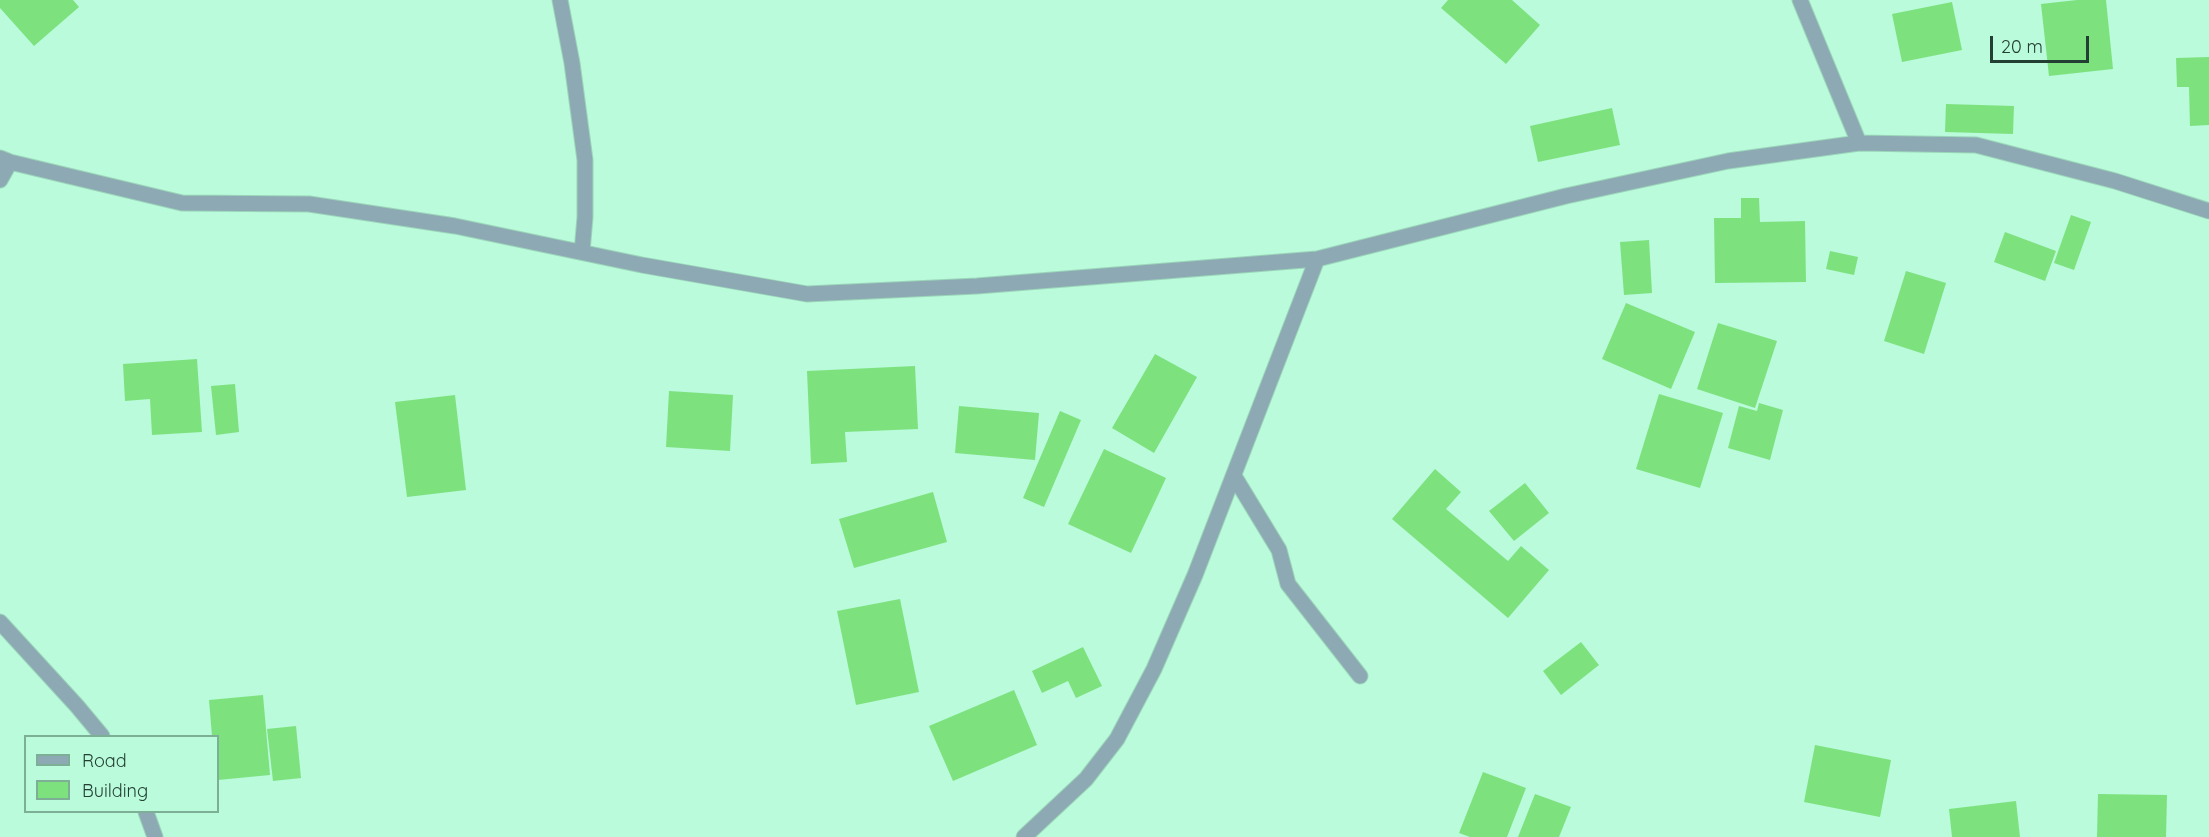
<!DOCTYPE html>
<style>
body{margin:0}
#map{position:relative;width:2209px;height:837px;overflow:hidden;background:#b9fbdb;font-family:Quicksand,sans-serif}
canvas{display:block}
.legend{position:absolute;left:24px;top:735px;width:195px;height:78px;box-sizing:border-box;background:#b9fbdb;border:2px solid #7daf97;margin:0;padding:8px 10px;list-style:none;font-size:18px;color:#233e32}
.legend li{display:flex;align-items:center;gap:12px;height:30px}
.legend b{width:30px;border:2px solid #7daf97}
.scale{position:absolute;left:1990px;top:36px;width:99px;height:27px;box-sizing:border-box;border:3px solid #233e32;border-top:0;padding-left:8px;font-size:18px;line-height:21px;white-space:nowrap;color:#233e32;-webkit-text-stroke:4px #b9fbdb;paint-order:stroke}
</style>
<div id="map">
<canvas width="2209" height="837"></canvas>
<ul class="legend">
<li><b style="height:8px;background:#8da9b4"></b>Road</li>
<li><b style="height:16px;background:#7de27e"></b>Building</li>
</ul>
<div class="scale">20 m</div>
</div>
<script>
const c = document.querySelector('canvas').getContext('2d');
c.lineJoin = 'round';
function fillPath(path, color) { c.fillStyle = color; c.fill(path, 'evenodd'); }
const shape = rows => new Path2D(rows.map(r => 'M' + r).join(''));
function strokePath(path, color, width, dash) { c.strokeStyle = color; c.lineWidth = width; c.lineCap = dash ? 'butt' : 'round'; c.setLineDash(dash || []); c.stroke(path); }
fillPath(shape([
 [0,0,73,0,79,7,34,46,0,8],
 [1448,0,1512,0,1540,25,1506,64,1441,8],
 [2077,0,2106,0,2113,69,2049,76,2041,4],
 [1952,2,1962,50,1902,62,1892,14],
 [2209,57,2209,125,2190,126,2189,87,2177,87,2176,58],
 [1946,104,2014,106,2013,134,1945,132],
 [1612,108,1620,145,1538,162,1530,126],
 [1741,198,1759,198,1760,222,1805,221,1806,282,1715,283,1714,218,1741,218],
 [2071,215,2091,222,2074,270,2054,263],
 [2005,232,2056,251,2045,281,1994,262],
 [1649,240,1652,293,1624,295,1620,242],
 [1830,251,1858,257,1854,275,1826,269],
 [1906,271,1946,283,1924,354,1884,341],
 [1626,303,1695,332,1671,389,1602,359],
 [1718,323,1777,341,1755,408,1697,389],
 [1155,354,1197,377,1154,453,1112,428],
 [197,359,202,432,152,435,150,399,125,401,123,364],
 [915,366,918,429,845,432,847,462,811,464,807,371],
 [235,384,239,432,216,435,211,386],
 [669,391,733,395,730,451,666,447],
 [1659,394,1723,413,1700,488,1636,469],
 [455,395,466,490,407,497,395,402],
 [1759,403,1783,410,1770,460,1728,448,1739,406,1757,411],
 [959,406,1039,413,1035,460,955,453],
 [1060,411,1081,420,1044,507,1023,498],
 [1104,449,1166,478,1131,553,1068,524],
 [1435,469,1461,492,1446,509,1508,561,1521,546,1549,570,1508,618,1392,519],
 [1525,483,1549,513,1514,541,1489,511],
 [933,492,947,542,854,568,839,519],
 [900,599,919,692,856,705,837,611],
 [1581,642,1599,665,1561,695,1543,671],
 [1083,647,1102,686,1076,698,1068,681,1042,693,1032,671],
 [1014,690,1037,745,953,781,929,726],
 [263,695,270,775,218,780,218,736,212,736,209,700],
 [296,726,301,778,273,781,267,729],
 [1815,745,1891,760,1880,817,1804,802],
 [1483,772,1526,788,1507,837,1470,837,1459,833],
 [1535,794,1571,807,1559,837,1518,837],
 [2098,794,2167,795,2166,837,2097,837],
 [2016,801,2020,837,1952,837,1949,809]
]), '#7de27e');
const minor = shape([
 [560,0,572,63,585,160,585,217,582,252],
 [1800,0,1859,143],
 [0,158,10,162,182,203,309,204,455,226,642,265,807,294,977,286,1317,259,1566,196,1728,161,1859,143,1976,145,2115,181,2209,211],
 [0,180,10,162],
 [1234,476,1279,550,1288,584,1360,676],
 [0,622,77,706,102,736],
 [146,812,155,837],
 [1024,837,1086,779,1117,739,1154,669,1195,575,1317,259]
]);
strokePath(minor, '#9bd5b9', 17);
strokePath(minor, '#8da9b4', 15);
</script>
